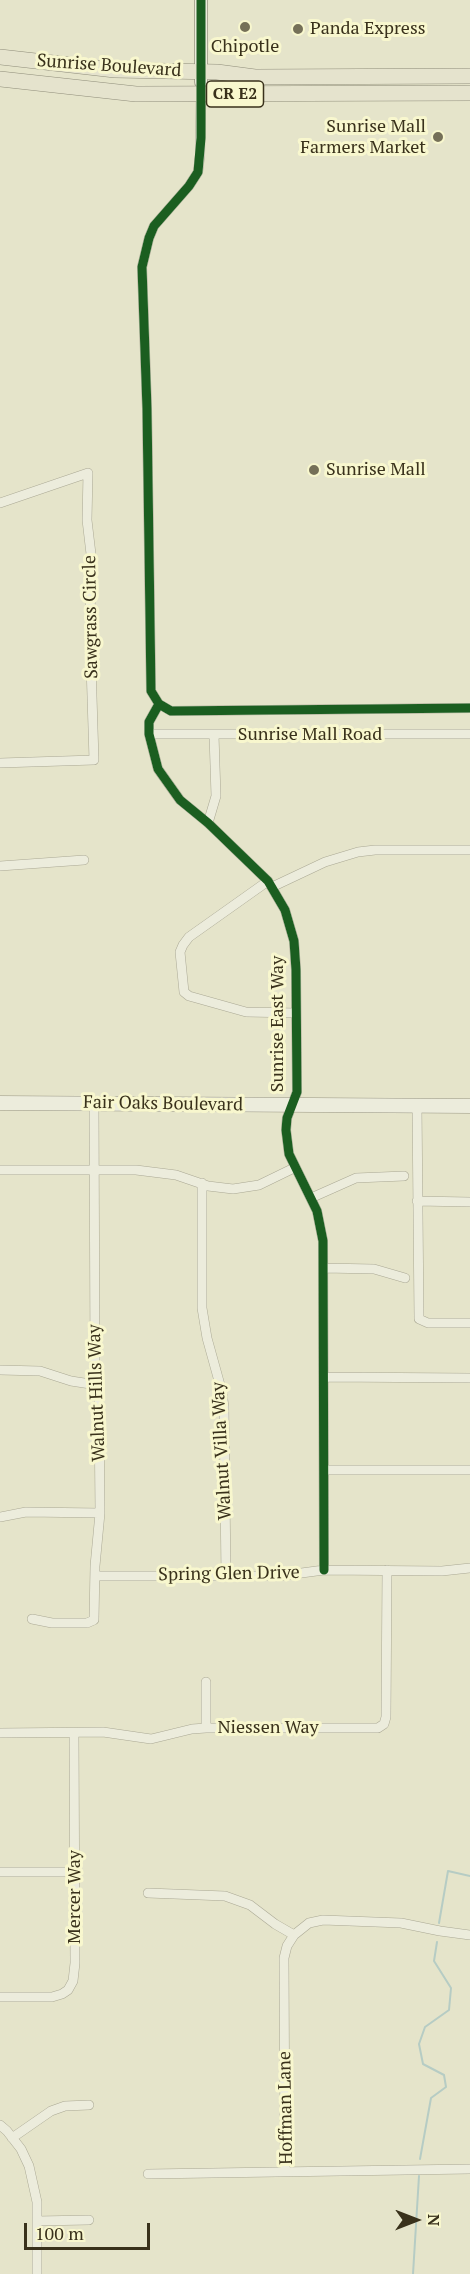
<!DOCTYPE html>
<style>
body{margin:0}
#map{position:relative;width:470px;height:2274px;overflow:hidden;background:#e5e4ca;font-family:"PT Serif",serif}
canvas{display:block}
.north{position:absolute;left:386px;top:2190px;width:60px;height:60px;-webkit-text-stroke:4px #f8f7ce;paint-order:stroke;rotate:90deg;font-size:16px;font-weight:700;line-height:24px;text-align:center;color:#39311b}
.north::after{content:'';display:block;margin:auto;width:21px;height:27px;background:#39311b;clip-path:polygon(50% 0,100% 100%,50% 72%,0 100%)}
.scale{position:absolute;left:24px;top:2223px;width:126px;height:27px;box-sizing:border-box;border:3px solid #39311b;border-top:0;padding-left:8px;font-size:18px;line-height:21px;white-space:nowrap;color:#39311b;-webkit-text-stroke:4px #f8f7ce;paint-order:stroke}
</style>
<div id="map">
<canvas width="470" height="2274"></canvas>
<div class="north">N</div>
<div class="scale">100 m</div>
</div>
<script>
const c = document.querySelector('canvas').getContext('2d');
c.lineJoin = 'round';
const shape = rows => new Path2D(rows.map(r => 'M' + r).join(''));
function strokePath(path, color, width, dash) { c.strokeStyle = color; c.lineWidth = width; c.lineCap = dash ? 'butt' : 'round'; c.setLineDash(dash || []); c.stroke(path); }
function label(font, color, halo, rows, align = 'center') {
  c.font = font + ' "PT Serif",serif'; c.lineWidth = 6; c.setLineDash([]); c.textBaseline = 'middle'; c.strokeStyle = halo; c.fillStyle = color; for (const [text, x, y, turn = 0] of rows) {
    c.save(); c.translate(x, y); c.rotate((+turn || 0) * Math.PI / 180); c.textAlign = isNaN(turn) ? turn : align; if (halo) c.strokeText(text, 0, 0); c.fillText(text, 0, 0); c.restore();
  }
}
strokePath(shape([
 [439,1923,448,1871,470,1876],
 [420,2159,431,2098,446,2087,444,2075,423,2064,419,2044,425,2027,449,2010,451,1988,434,1961,437,1942],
 [413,2274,419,2176]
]), '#b6ccc4', 2);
const minor = shape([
 [201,91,200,155,198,172,189,186,154,226,149,238,142,267,147,409,151,691,159,704,171,711,470,708],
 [0,503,88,473,87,520,91,554,90,633,94,760,0,763],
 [159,704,149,722,149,734,158,769,180,800,208,823,268,881,285,910,294,941,296,970,297,1092,287,1118,286,1130,289,1154,317,1211,323,1241,324,1570],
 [149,734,470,734],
 [208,823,216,796,214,735],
 [0,866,84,860],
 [268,881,189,937,183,945,180,952,184,992,189,996,246,1012,296,1013],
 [272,887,325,862,358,852,375,850,470,850],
 [417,1105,419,1319,428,1323,470,1323],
 [0,1170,136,1170,176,1175,208,1186,233,1189,259,1185,294,1168],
 [202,1183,202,1308,207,1338,222,1392,224,1407,226,1576],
 [311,1198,356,1178,404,1176],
 [417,1201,470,1202],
 [324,1268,374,1269,405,1278],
 [0,1370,40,1371,71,1381,97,1385],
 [325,1377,470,1378],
 [325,1470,470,1470],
 [0,1517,26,1512,100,1513],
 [95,1576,279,1576,324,1570,442,1571,470,1568],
 [32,1619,52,1623,87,1623,94,1620,95,1566,100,1513,99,1401,95,1370,94,1103],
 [206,1728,206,1682],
 [0,1733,103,1732,151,1739,192,1729,206,1728,378,1728,384,1724,386,1717,387,1570],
 [0,1872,75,1872],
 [148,1893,225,1896,250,1905,275,1924,294,1935],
 [0,1997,52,1997,62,1994,68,1990,73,1981,75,1963,74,1733],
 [0,2125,7,2131,21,2149,29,2166,37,2202,37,2274],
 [12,2138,51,2111,65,2106,89,2105],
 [285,2172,284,1958,287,1946,294,1935,309,1923,323,1920,401,1923,440,1931,470,1935],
 [148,2174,470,2169],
 [37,2221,89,2220]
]);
const tertiary = shape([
 [201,0,201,82]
]);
const secondary = shape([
 [0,1103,470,1106]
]);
const primary = shape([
 [0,57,115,70,217,72,255,77,470,76],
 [0,79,136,94,470,93]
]);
strokePath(minor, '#aaa894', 10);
strokePath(tertiary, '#aaa894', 14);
strokePath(secondary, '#999684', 15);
strokePath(primary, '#8f8d7a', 16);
strokePath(minor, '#ececdc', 9);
strokePath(tertiary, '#ececdc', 12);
strokePath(secondary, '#ececdc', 14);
strokePath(primary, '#e5e3cd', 15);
strokePath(shape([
 [201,0,201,138,198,172,189,186,154,226,149,238,142,267,147,409,151,691,159,704,171,711,470,708],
 [159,704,149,722,149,734,158,769,180,800,208,823,268,881,285,910,294,941,296,970,297,1092,287,1118,286,1130,289,1154,317,1211,323,1241,324,1570]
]), '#1b5e20', 9);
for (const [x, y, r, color] of [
 [245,27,6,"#757058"],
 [298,29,6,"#757058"],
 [438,137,6,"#757058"],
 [314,470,6,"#757058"]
]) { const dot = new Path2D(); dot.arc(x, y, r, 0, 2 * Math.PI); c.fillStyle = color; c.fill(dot); strokePath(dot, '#f8f7ce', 2); }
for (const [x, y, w] of [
 [235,94,57]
]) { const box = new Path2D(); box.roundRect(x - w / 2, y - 13, w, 26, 4.5); c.fillStyle = '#f8f7ce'; c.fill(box); strokePath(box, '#39311b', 1.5); }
label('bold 16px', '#39311b', null, [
 ["CR E2",235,94]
]);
label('18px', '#39311b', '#f8f7ce', [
 ["Panda Express",310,29],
 ["Chipotle",245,47,"center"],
 ["Sunrise Mall",426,127,"right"],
 ["Farmers Market",426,148,"right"],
 ["Sunrise Mall",326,470]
], 'left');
label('18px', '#39311b', '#f8f7ce', [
 ["Sunrise Boulevard",109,66,4],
 ["Sawgrass Circle",91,617,-91],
 ["Sunrise Mall Road",310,735],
 ["Sunrise East Way",278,1024,-90],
 ["Fair Oaks Boulevard",163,1104,1],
 ["Walnut Hills Way",97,1393,-92],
 ["Walnut Villa Way",222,1451,-93],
 ["Spring Glen Drive",229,1574,-1],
 ["Niessen Way",268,1728],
 ["Mercer Way",75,1897,-90],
 ["Hoffman Lane",286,2108,-91]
]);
</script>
